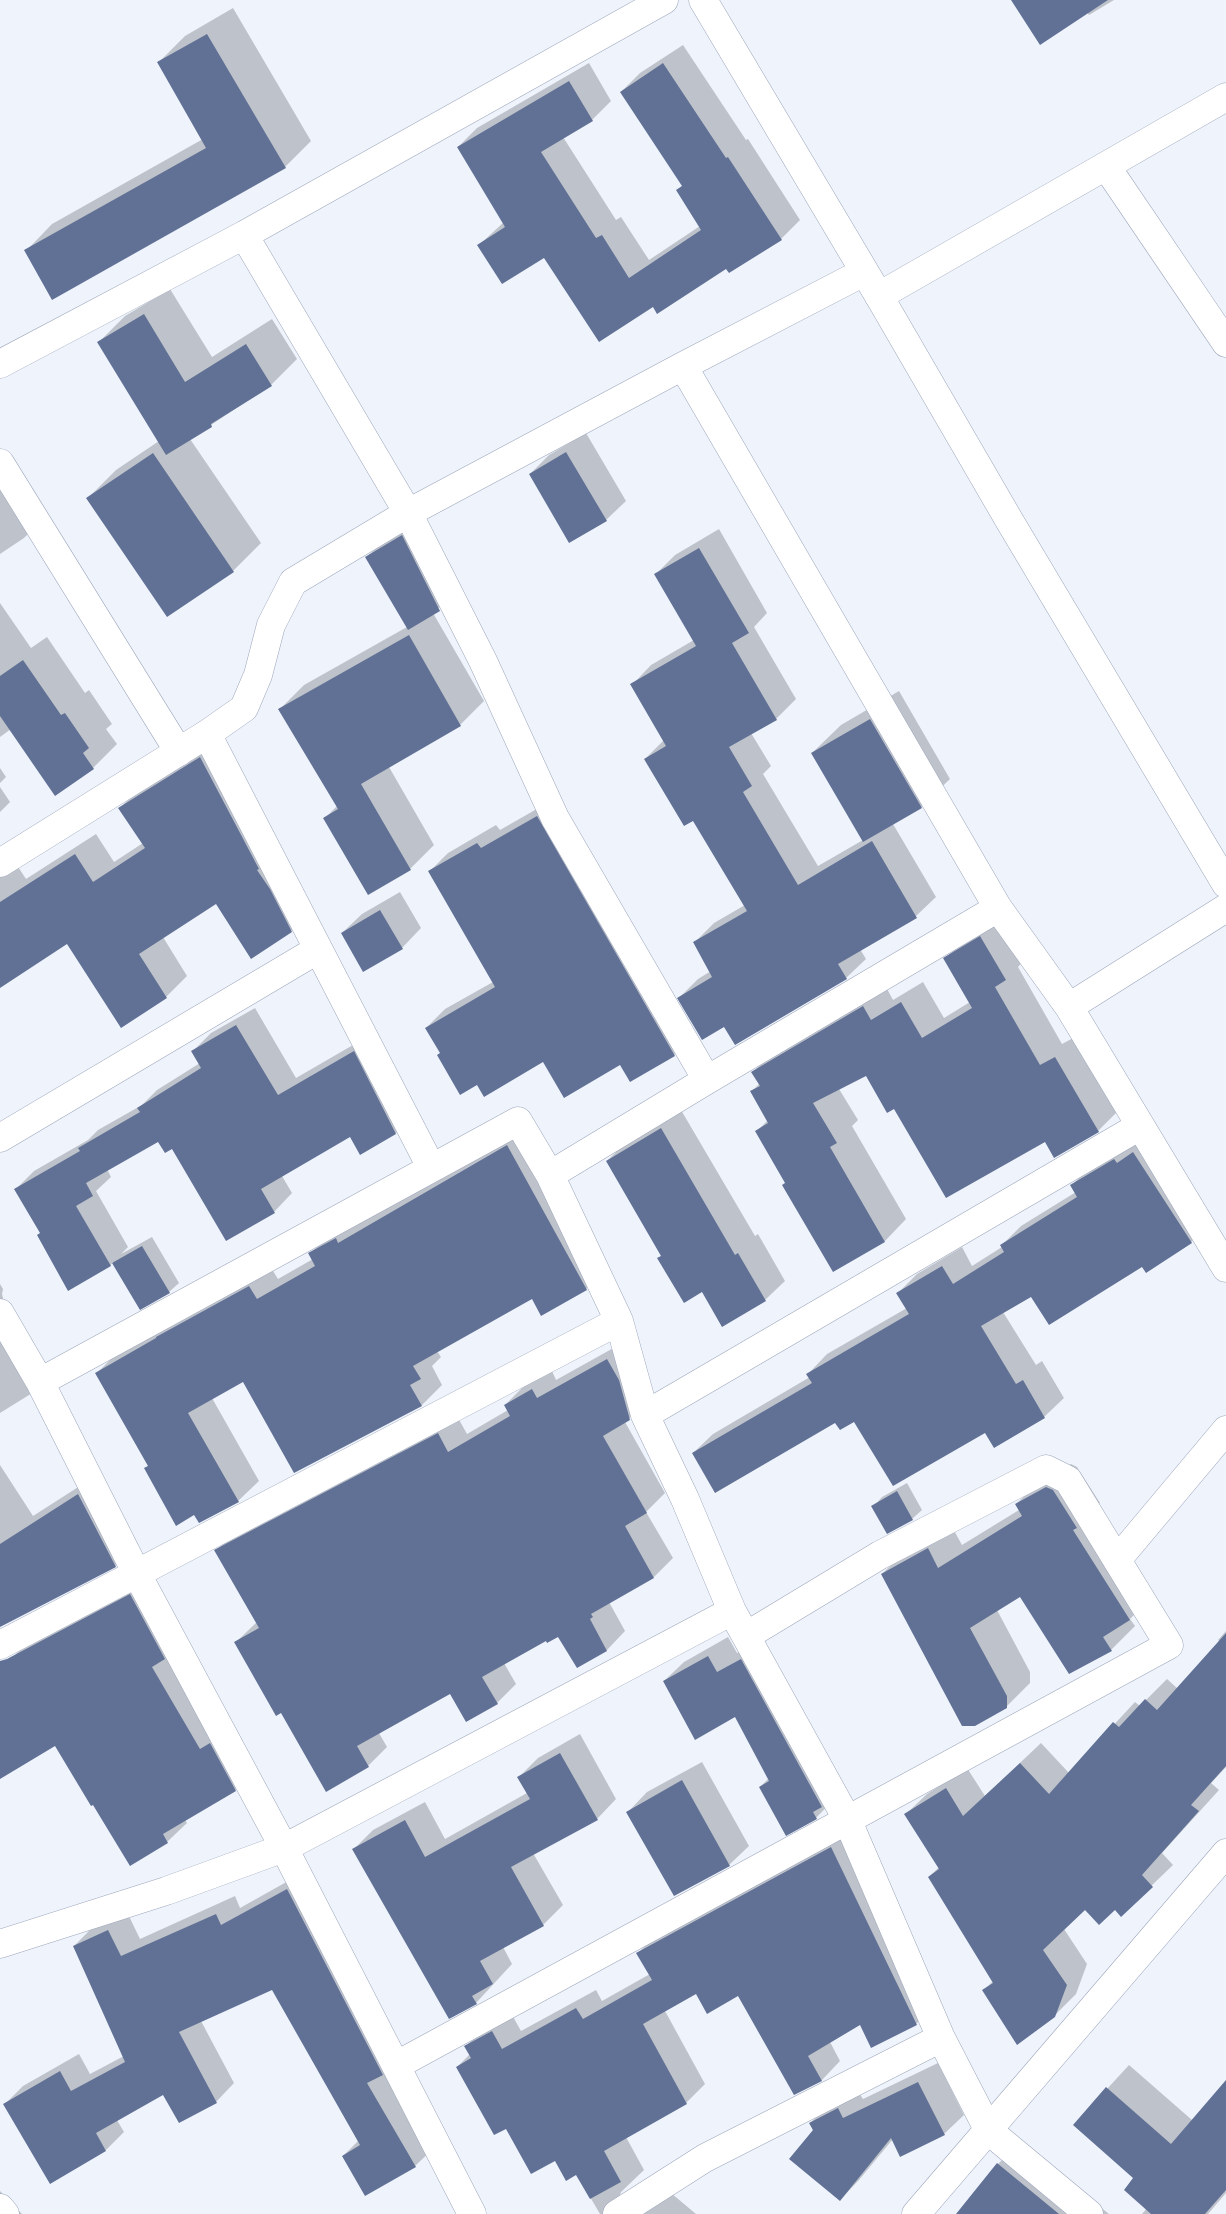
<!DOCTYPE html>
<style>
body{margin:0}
canvas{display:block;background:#eef3fc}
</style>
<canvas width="1226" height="2214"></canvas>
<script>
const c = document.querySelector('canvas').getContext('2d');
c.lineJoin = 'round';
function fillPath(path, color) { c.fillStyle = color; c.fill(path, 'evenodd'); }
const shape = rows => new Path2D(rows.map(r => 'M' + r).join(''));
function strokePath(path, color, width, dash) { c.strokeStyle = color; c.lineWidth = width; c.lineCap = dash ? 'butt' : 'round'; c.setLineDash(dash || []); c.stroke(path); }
fillPath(shape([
 [1012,0,1114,0,1089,15,1087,12],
 [233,8,311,141,285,167,26,251,52,224,203,139,159,62,185,36],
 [683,45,746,140,748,139,800,220,781,239,653,305,544,256,479,245,504,222,458,147,477,128,589,63,611,101,592,120,563,137,616,220,621,217,649,260,700,226,678,190,683,185,621,92,640,73],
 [170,289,212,357,272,319,297,359,271,385,190,439,261,543,233,571,88,498,116,470,159,441,99,342,125,316],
 [586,433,626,501,606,520,530,474,549,455],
 [0,477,47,515,24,538,0,554],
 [421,517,459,590,433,613,484,701,460,725,389,767,434,845,410,869,325,818,337,806,280,709,304,685,407,627,367,557,386,538],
 [719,529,767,613,754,627,796,699,776,719,751,733,771,766,763,774,818,866,863,840,812,753,841,725,899,691,950,779,921,807,893,824,936,897,916,916,860,949,866,959,846,978,736,1043,725,1025,679,998,698,979,711,971,694,943,714,923,745,905,694,819,645,759,664,740,632,685,651,665,694,640,656,574,675,555],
 [0,603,31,648,47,637,85,693,89,690,112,724,106,729,117,744,93,768,55,794,11,729,0,737],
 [221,737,312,910,291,931,216,902,163,937,187,976,166,997,121,1026,68,942,0,986,0,872,15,862,26,879,96,834,114,862,143,843,120,808,141,787],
 [0,768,6,777,0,783],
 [0,787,10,802,0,812],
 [556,798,693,1036,674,1055,621,1064,544,1061,478,1084,441,1053,426,1028,445,1009,493,982,429,872,448,853,496,825,500,830],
 [400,892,421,928,402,948,342,933,362,914],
 [1003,916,1027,957,1018,967,1062,1044,1077,1036,1120,1109,1098,1131,895,1107,866,1074,839,1089,858,1120,852,1126,906,1219,885,1241,834,1270,757,1131,768,1120,751,1092,760,1083,753,1072,775,1050,885,985,893,1000,923,982,944,1018,970,1002,945,959,967,937],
 [255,1008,296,1078,372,1034,414,1115,396,1133,360,1153,350,1136,282,1176,292,1193,274,1212,159,1140,107,1169,111,1177,96,1191,128,1247,121,1254,152,1237,179,1283,169,1292,140,1308,113,1262,110,1266,41,1233,16,1189,34,1171,88,1140,98,1130,142,1105,157,1090,200,1063,193,1051,211,1033],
 [681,1110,755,1236,758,1234,785,1281,765,1300,722,1325,702,1290,662,1255,607,1161,627,1141],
 [528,1125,607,1268,586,1289,532,1297,437,1351,441,1357,432,1366,442,1385,422,1405,295,1472,244,1380,212,1398,259,1481,238,1501,195,1513,145,1469,149,1465,97,1373,118,1352,270,1266,278,1279,313,1259,310,1254,331,1233],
 [1134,1141,1211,1223,1191,1242,1142,1265,1032,1295,1003,1312,1036,1365,1042,1361,1064,1398,1044,1417,985,1431,855,1420,836,1421,693,1453,713,1434,810,1377,808,1374,827,1354,907,1308,898,1293,917,1274,962,1247,972,1266,1002,1247,1001,1246,1021,1226,1076,1192,1072,1185,1091,1166],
 [0,1284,3,1289,2,1294,4,1302,47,1376,29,1395,0,1413],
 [626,1341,649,1400,625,1422,665,1493,646,1512,673,1558,654,1577,609,1602,625,1631,607,1650,577,1667,559,1635,547,1639,504,1663,516,1684,497,1703,450,1692,379,1733,387,1747,368,1766,282,1711,236,1642,257,1622,216,1551,235,1532,457,1416,467,1434,508,1410,505,1405,524,1386,552,1371,556,1380],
 [1071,1464,1077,1467,1100,1503,1097,1506,1153,1596,1130,1619,1135,1626,1111,1650,1020,1595,997,1610,1030,1672,1030,1683,1006,1707,882,1574,906,1550,951,1525,962,1545,1019,1510,1016,1504,1040,1481],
 [0,1465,33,1516,97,1475,134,1546,115,1566,0,1624],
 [907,1483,922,1510,912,1519,873,1507,882,1497],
 [150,1576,254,1770,235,1790,185,1820,187,1823,167,1842,55,1744,0,1778,0,1665,12,1658,32,1638],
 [1226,1631,1226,1767,1211,1783,1219,1790,1162,1853,1173,1865,1121,1915,1115,1908,1086,1909,1064,1929,1087,1964,1076,1994,1054,2016,984,1990,993,1981,929,1877,939,1867,906,1814,927,1794,967,1768,985,1796,1041,1743,1069,1773,1135,1702,1140,1706,1167,1679,1178,1689,1220,1642,1218,1640],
 [728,1637,737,1653,760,1641,835,1798,816,1818,760,1787,769,1778,736,1715,664,1681,684,1662],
 [580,1734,616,1799,597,1819,533,1853,563,1905,543,1925,503,1947,512,1964,476,2003,354,1849,373,1830,425,1802,445,1839,527,1793,519,1777,538,1758],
 [702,1762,749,1846,729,1865,628,1812,647,1792],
 [850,1829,935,2005,916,2024,861,2023,830,2042,840,2061,822,2080,794,2094,739,1995,697,1993,665,2011,705,2084,686,2103,626,2137,644,2170,621,2192,620,2195,622,2203,671,2193,696,2214,600,2214,576,2173,506,2127,457,2067,470,2054,466,2046,485,2027,511,2013,521,2031,596,1990,602,2001,650,1974,638,1953,657,1934],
 [306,1871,434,2148,415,2166,343,2156,358,2141,273,1988,201,2021,234,2083,216,2102,164,2093,117,2120,124,2132,106,2150,5,2104,23,2086,79,2054,90,2074,124,2056,74,1946,93,1927,127,1912,140,1939,235,1896,240,1908],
 [938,2063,964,2115,944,2134,893,2139,859,2180,840,2200,810,2123,830,2104,857,2090,863,2099],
 [1129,2065,1192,2120,1226,2082,1226,2193,1208,2214,1142,2214,1147,2208,1135,2178,1074,2125],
 [1020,2142,1109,2214,958,2214,998,2164],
 [0,2191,22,2214,0,2214]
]), '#0003');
fillPath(shape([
 [1011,0,1108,0,1040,45],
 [207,34,286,168,52,300,24,250,206,148,157,62],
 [663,63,726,158,728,157,782,240,729,273,726,269,657,314,653,307,599,342,544,258,502,284,477,245,505,227,457,147,569,81,593,121,541,152,596,238,602,235,629,278,701,230,676,190,682,186,620,92],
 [144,314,185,382,246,344,272,386,211,424,212,427,166,455,97,342],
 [566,452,607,521,569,543,529,474],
 [153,453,234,572,167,617,86,498],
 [402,535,440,611,408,630,365,557],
 [699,548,749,633,732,643,777,720,729,747,752,786,743,792,798,885,872,841,917,918,838,964,847,979,735,1045,724,1027,702,1040,677,998,712,977,693,942,747,911,693,821,684,826,644,759,666,746,630,684,696,646,654,574],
 [409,635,461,726,361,784,411,870,368,895,323,818,338,809,278,709],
 [23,660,61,715,65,713,89,748,83,753,94,769,55,796,0,716,0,676],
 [870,719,922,808,863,842,811,753],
 [200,757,259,869,257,870,270,889,292,932,251,959,216,904,139,954,167,998,121,1028,67,944,0,988,0,902,75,854,93,882,145,848,118,808],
 [537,816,675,1056,630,1082,620,1065,564,1098,543,1062,484,1097,477,1085,460,1095,437,1055,440,1053,425,1028,495,987,428,871,477,843,481,848],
 [380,910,403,949,363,972,341,933],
 [980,936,1006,980,995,987,1040,1065,1055,1057,1099,1132,1054,1158,1045,1142,946,1198,894,1109,887,1113,866,1076,813,1103,837,1143,830,1147,885,1242,833,1272,782,1185,785,1183,755,1131,768,1123,750,1091,760,1086,751,1072,863,1006,871,1020,901,1002,922,1038,972,1008,943,958],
 [236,1025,278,1095,354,1051,396,1134,360,1155,350,1137,261,1189,275,1213,226,1241,172,1149,165,1153,158,1142,86,1183,93,1196,76,1206,111,1266,68,1291,37,1235,40,1233,14,1189,80,1151,78,1148,140,1112,137,1108,201,1068,191,1051],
 [661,1128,735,1255,738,1253,766,1301,722,1327,702,1292,684,1303,657,1258,661,1256,606,1161],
 [507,1145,587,1290,541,1316,532,1299,413,1366,421,1379,410,1385,422,1406,294,1473,243,1382,188,1413,239,1502,199,1523,194,1515,176,1526,144,1468,148,1466,95,1373,156,1338,156,1337,249,1286,257,1299,315,1266,308,1253,336,1238,338,1243],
 [1133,1152,1192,1243,1146,1273,1142,1267,1049,1325,1031,1297,981,1326,1016,1384,1023,1380,1045,1418,994,1448,985,1433,893,1486,854,1422,840,1430,835,1423,715,1493,692,1453,812,1383,806,1374,909,1314,896,1293,942,1266,953,1284,1004,1252,1000,1245,1077,1197,1070,1185,1114,1159,1117,1163],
 [142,1246,170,1293,140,1310,112,1263],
 [607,1359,619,1380,630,1420,603,1436,647,1513,625,1526,654,1578,591,1614,593,1617,590,1619,607,1651,577,1668,558,1637,547,1643,546,1641,482,1677,498,1704,466,1722,450,1694,357,1746,369,1767,326,1792,281,1713,276,1716,234,1642,259,1628,214,1550,438,1433,448,1452,510,1416,504,1405,532,1389,537,1398],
 [1046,1487,1053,1490,1077,1528,1073,1530,1130,1620,1103,1637,1112,1651,1069,1674,1020,1597,970,1628,1007,1696,1007,1708,975,1726,962,1726,881,1574,928,1548,938,1568,1022,1516,1015,1504],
 [897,1491,913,1520,887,1534,871,1506],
 [78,1494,116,1567,0,1627,0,1544],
 [130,1594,165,1659,152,1667,200,1749,210,1743,236,1791,163,1834,168,1843,130,1866,93,1805,91,1806,55,1746,0,1779,0,1661,7,1659],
 [1226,1633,1226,1766,1191,1805,1199,1811,1142,1875,1153,1887,1121,1917,1115,1910,1099,1925,1085,1910,1043,1950,1067,1985,1055,2017,1017,2045,982,1990,993,1983,928,1877,939,1869,904,1814,946,1788,963,1816,1020,1763,1049,1794,1113,1722,1119,1727,1145,1699,1157,1710],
 [708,1656,717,1672,741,1659,822,1807,813,1812,817,1819,786,1836,759,1787,769,1781,735,1717,695,1740,663,1681],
 [560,1753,598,1820,511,1867,544,1926,480,1961,493,1984,472,1996,477,2004,449,2019,352,1849,405,1820,425,1857,530,1799,517,1777],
 [682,1780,730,1866,674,1896,626,1812],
 [831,1847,917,2025,871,2048,860,2025,808,2056,822,2081,794,2095,738,1996,707,2014,696,1994,643,2024,687,2104,604,2151,621,2182,590,2199,576,2175,566,2181,555,2161,531,2174,506,2129,494,2135,456,2067,471,2058,464,2046,492,2031,502,2049,576,2008,583,2019,652,1980,636,1953],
 [287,1889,383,2075,367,2083,416,2167,365,2196,342,2156,360,2145,272,1990,179,2032,217,2103,179,2123,163,2095,96,2133,106,2151,50,2184,3,2104,60,2071,71,2091,125,2062,73,1946,108,1930,121,1956,216,1914,221,1925],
 [1226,2080,1226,2190,1205,2214,1151,2214,1124,2190,1133,2178,1073,2125,1106,2087,1171,2144],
 [918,2082,945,2135,900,2157,891,2138,840,2201,789,2159,813,2130,809,2123,838,2108,843,2118],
 [997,2163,1059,2214,956,2214]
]), '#617195');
const minor = shape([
 [1106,166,1226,343],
 [244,235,408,513,483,661,555,818,707,1080],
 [879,296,1226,97],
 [0,364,244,235,664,0],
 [683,366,998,908,1069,1007,1226,1268],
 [0,463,179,752],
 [207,734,431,1167],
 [0,863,207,734,244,708,258,675,271,625,293,582,408,513,683,366,864,272],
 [1069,1007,1226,908],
 [0,1138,317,950],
 [550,1175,707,1080,998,908],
 [0,1313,40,1382,137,1574,284,1848,472,2214],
 [40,1382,518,1121,550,1175,619,1321,645,1415,685,1499,732,1611,847,1819,941,2038,989,2131,1089,2214],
 [645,1415,1140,1126],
 [1117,1560,1226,1430],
 [0,1645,619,1321],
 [0,1944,166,1891,284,1848,732,1611],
 [397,2065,1169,1645,1068,1480,1046,1469,880,1555,746,1636],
 [0,2208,5,2214],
 [617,2214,705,2158,941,2038]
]);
const tertiary = shape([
 [703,0,879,296,1009,520,1226,884],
 [916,2214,1226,1853]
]);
strokePath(minor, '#9da6bb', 29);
strokePath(tertiary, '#9da6bb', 29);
strokePath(minor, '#fff', 28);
strokePath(tertiary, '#fff', 28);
</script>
